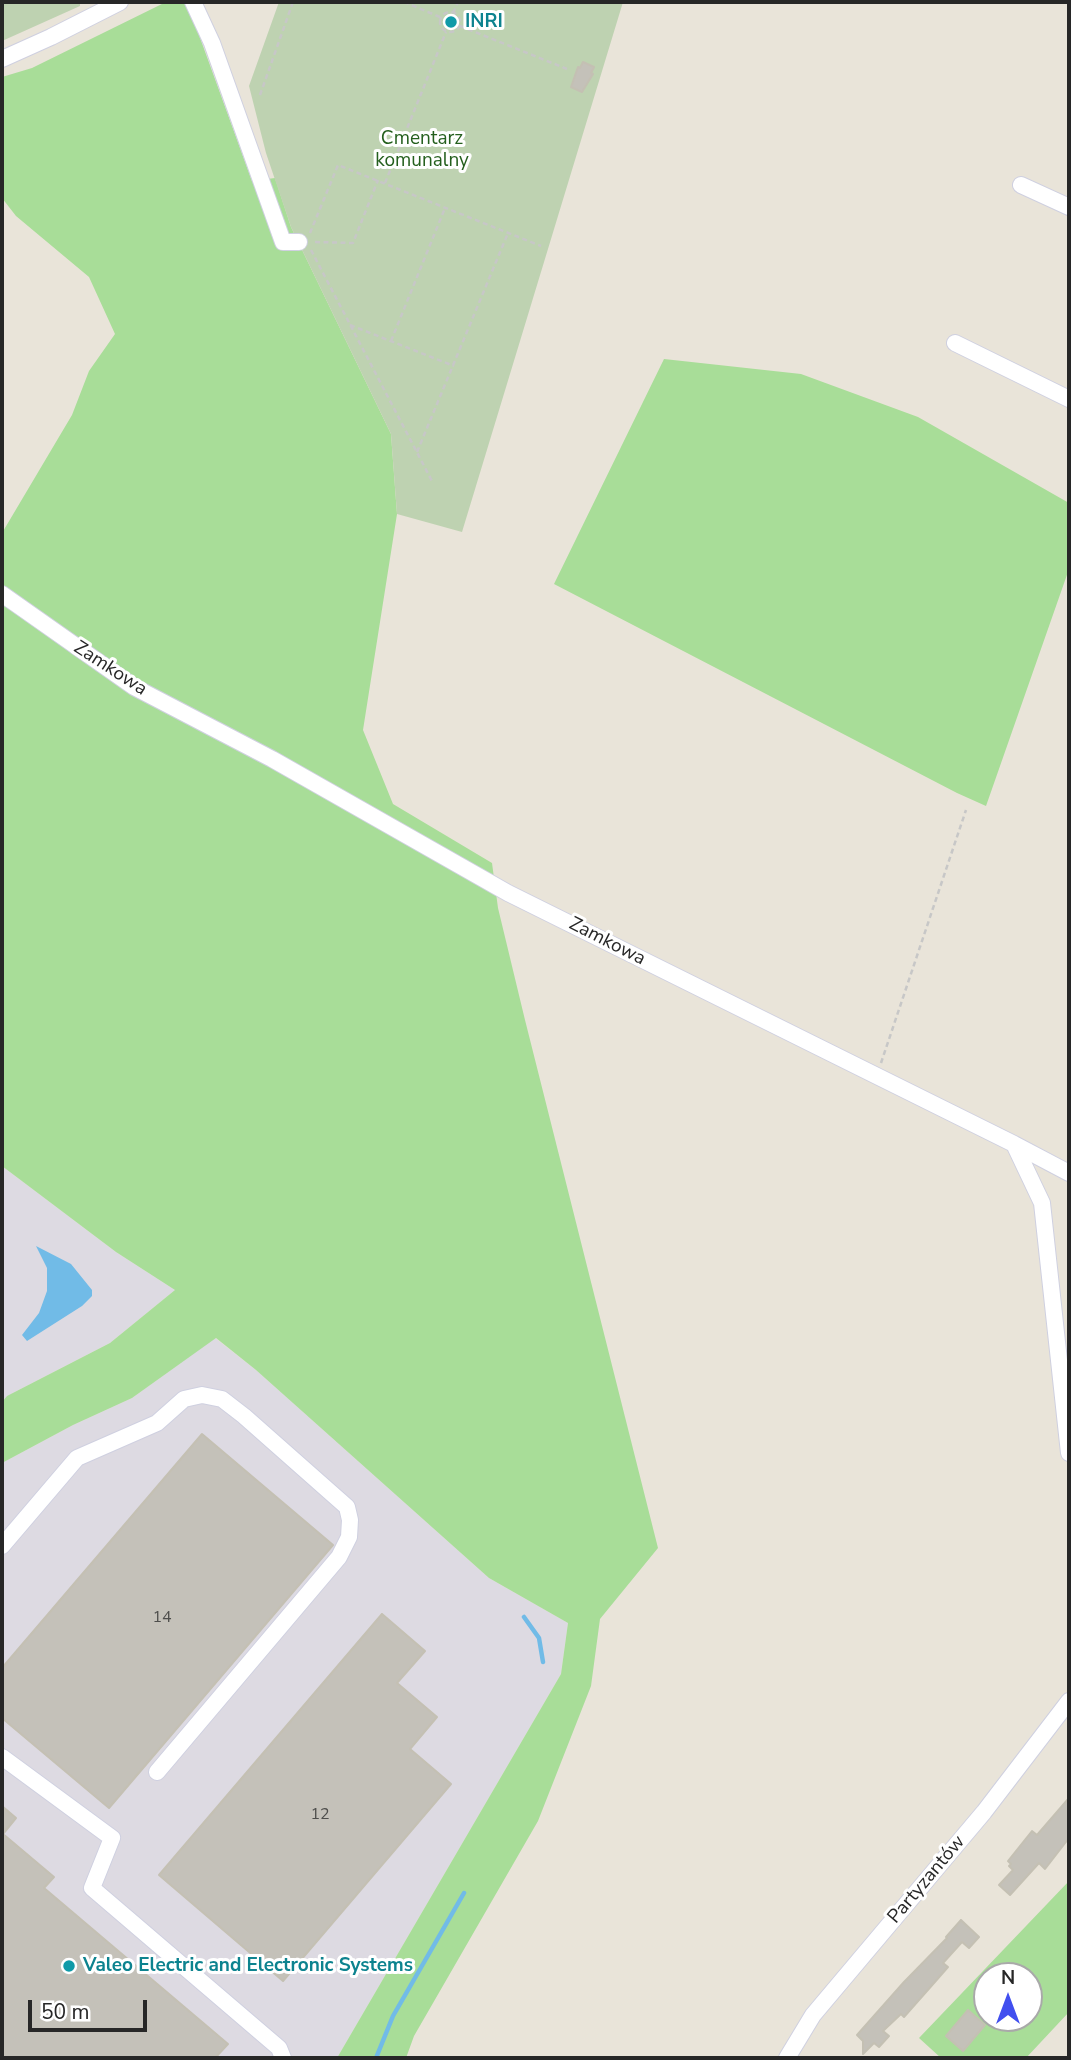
<!DOCTYPE html>
<meta charset="utf-8">
<style>
body{margin:0}
#map{position:relative;width:1071px;height:2060px;overflow:hidden;background:#e9e4d9;font-family:"Nunito Sans",sans-serif}
canvas{display:block}
.frame{position:absolute;inset:0;border:4px solid #272727;pointer-events:none}
.north{position:absolute;left:973px;top:1962px;width:70px;height:70px;box-sizing:border-box;background:#fff;border:2px solid #a9a9a9;border-radius:50%;rotate:0deg;font-size:19px;font-weight:700;line-height:28px;text-align:center;color:#272727}
.north::after{content:'';display:block;margin:auto;width:24px;height:32px;background:#414fef;clip-path:polygon(50% 0,100% 100%,50% 72%,0 100%)}
.scale{position:absolute;left:28px;top:2000px;width:119px;height:32px;box-sizing:border-box;border:4px solid #272727;border-top:0;padding-left:9px;font-size:21px;line-height:24px;white-space:nowrap;color:#272727;-webkit-text-stroke:5px #fff;paint-order:stroke}
</style>
<div id="map">
<canvas width="1071" height="2060"></canvas>
<div class="frame"></div>
<div class="north">N</div>
<div class="scale">50 m</div>
</div>
<script>
const c = document.querySelector('canvas').getContext('2d');
c.lineJoin = 'round';
function fillPath(path, color) { c.fillStyle = color; c.fill(path, 'evenodd'); }
const shape = rows => new Path2D(rows.map(r => 'M' + r).join(''));
function strokePath(path, color, width, dash) { c.strokeStyle = color; c.lineWidth = width; c.lineCap = dash ? 'butt' : 'round'; c.setLineDash(dash || []); c.stroke(path); }
function label(font, color, halo, rows, align = 'center') {
  c.font = font + ' "Nunito Sans",sans-serif'; c.lineWidth = 6; c.setLineDash([]); c.textBaseline = 'middle'; c.strokeStyle = halo; c.fillStyle = color; for (const [text, x, y, turn = 0] of rows) {
    c.save(); c.translate(x, y); c.rotate((+turn || 0) * Math.PI / 180); c.textAlign = isNaN(turn) ? turn : align; if (halo) c.strokeText(text, 0, 0); c.fillText(text, 0, 0); c.restore();
  }
}
fillPath(shape([
 [2,1166,116,1252,175,1290,110,1343,7,1396,2,1402],
 [215,1338,256,1370,489,1578,568,1623,561,1674,337,2058,2,2058,2,1463,73,1425,132,1398]
]), '#dddae2');
fillPath(shape([
 [166,2,187,2,252,181,275,178,291,227,391,434,397,514,363,730,393,804,492,863,498,908,525,1020,658,1548,600,1619,591,1686,538,1821,414,2036,406,2058,337,2058,561,1674,568,1623,489,1578,256,1370,216,1338,132,1398,73,1425,2,1463,2,1402,7,1396,110,1343,175,1290,116,1252,2,1166,2,533,72,415,89,371,115,334,89,277,16,216,2,198,2,77,32,68],
 [664,359,801,374,918,417,1069,503,1069,569,986,806,957,793,554,584],
 [1069,1881,1069,2012,1026,2058,941,2058,919,2038],
 [987,1976,1029,1976,1029,2018,987,2018]
]), '#a8dd98');
fillPath(shape([
 [2,2,80,2,80,6,2,41],
 [279,2,623,2,462,532,397,514,391,434,291,227,266,153,249,86]
]), '#bed2b1');
fillPath(shape([
 [36,1246,71,1264,92,1290,92,1296,82,1306,27,1341,22,1335,39,1313,47,1291,47,1268]
]), '#71bbe7');
strokePath(shape([
 [524,1617,539,1638,543,1662],
 [376,2058,393,2016,464,1893]
]), '#71bbe7', 4.5);
const building = shape([
 [583,62,594,67,591,73,593,74,582,92,571,87,578,67,580,68,583,62],
 [202,1434,333,1545,109,1808,2,1718,2,1668,202,1434],
 [382,1614,425,1651,397,1683,437,1717,410,1749,451,1784,283,1981,159,1875,382,1614],
 [1069,1798,1069,1838,1045,1869,1039,1863,1010,1895,999,1885,1013,1870,1009,1866,1011,1864,1008,1861,1032,1831,1037,1835,1069,1798],
 [2,1806,16,1818,3,1834,54,1877,44,1888,228,2044,215,2058,2,2058,2,1806],
 [961,1920,979,1937,969,1948,962,1942,943,1963,948,1967,934,1983,904,2017,901,2014,883,2031,889,2036,879,2047,874,2043,863,2054,863,2041,857,2035,904,1982,947,1938,946,1937,961,1920],
 [968,2010,985,2025,963,2051,946,2036,968,2010]
]);
fillPath(building, '#c4c1b9');
strokePath(building, '#c4c0b3', 2);
const minor = shape([
 [193,2,212,43,283,242,299,242],
 [2,59,51,37,120,2],
 [1021,185,1069,207],
 [955,343,1069,399],
 [2,594,134,687,272,759,508,893,1014,1144,1042,1203,1069,1453],
 [1014,1144,1069,1173],
 [2,1546,77,1458,157,1423,184,1399,202,1395,222,1399,244,1416,347,1507,350,1520,349,1537,339,1557,157,1772],
 [2,1757,112,1838,92,1888,279,2048,283,2058],
 [787,2058,813,2015,984,1812,1069,1701]
]);
strokePath(minor, '#cfd0e0', 18);
strokePath(shape([
 [404,2,440,17],
 '440 22a10 10 0 1 1 20 0a10 10 0 1 1-20 0Z',
 [453,13,458,2],
 [460,26,567,69],
 [260,95,293,2],
 [385,183,446,32],
 [310,233,338,165,541,246],
 [315,242,353,243,378,180],
 [311,250,433,483],
 [350,325,454,366],
 [391,341,445,208],
 [417,452,508,233],
 [881,1063,966,810]
]), '#c7c7c7', 2.5, [5, 3.5]);
strokePath(minor, '#fff', 16);
for (const [x, y, r, color] of [
 [451,22,7,"#0f9aa8"],
 [69,1966,7,"#0f9aa8"]
]) { const dot = new Path2D(); dot.arc(x, y, r, 0, 2 * Math.PI); c.fillStyle = color; c.fill(dot); strokePath(dot, '#fff', 2.5); }
label('16px', '#4e4e4c', null, [
 ["14",162,1618],
 ["12",320,1815]
]);
label('bold 19px', '#0d838f', '#fff', [
 ["INRI",465,22],
 ["Valeo Electric and Electronic Systems",83,1966]
], 'left');
label('19px', '#245f1d', '#fff', [
 ["Cmentarz",422,139],
 ["komunalny",422,161]
]);
label('19px', '#272727', '#fff', [
 ["Zamkowa",110,669,33],
 ["Zamkowa",607,942,27],
 ["Partyzantów",927,1880,-50]
]);
</script>
